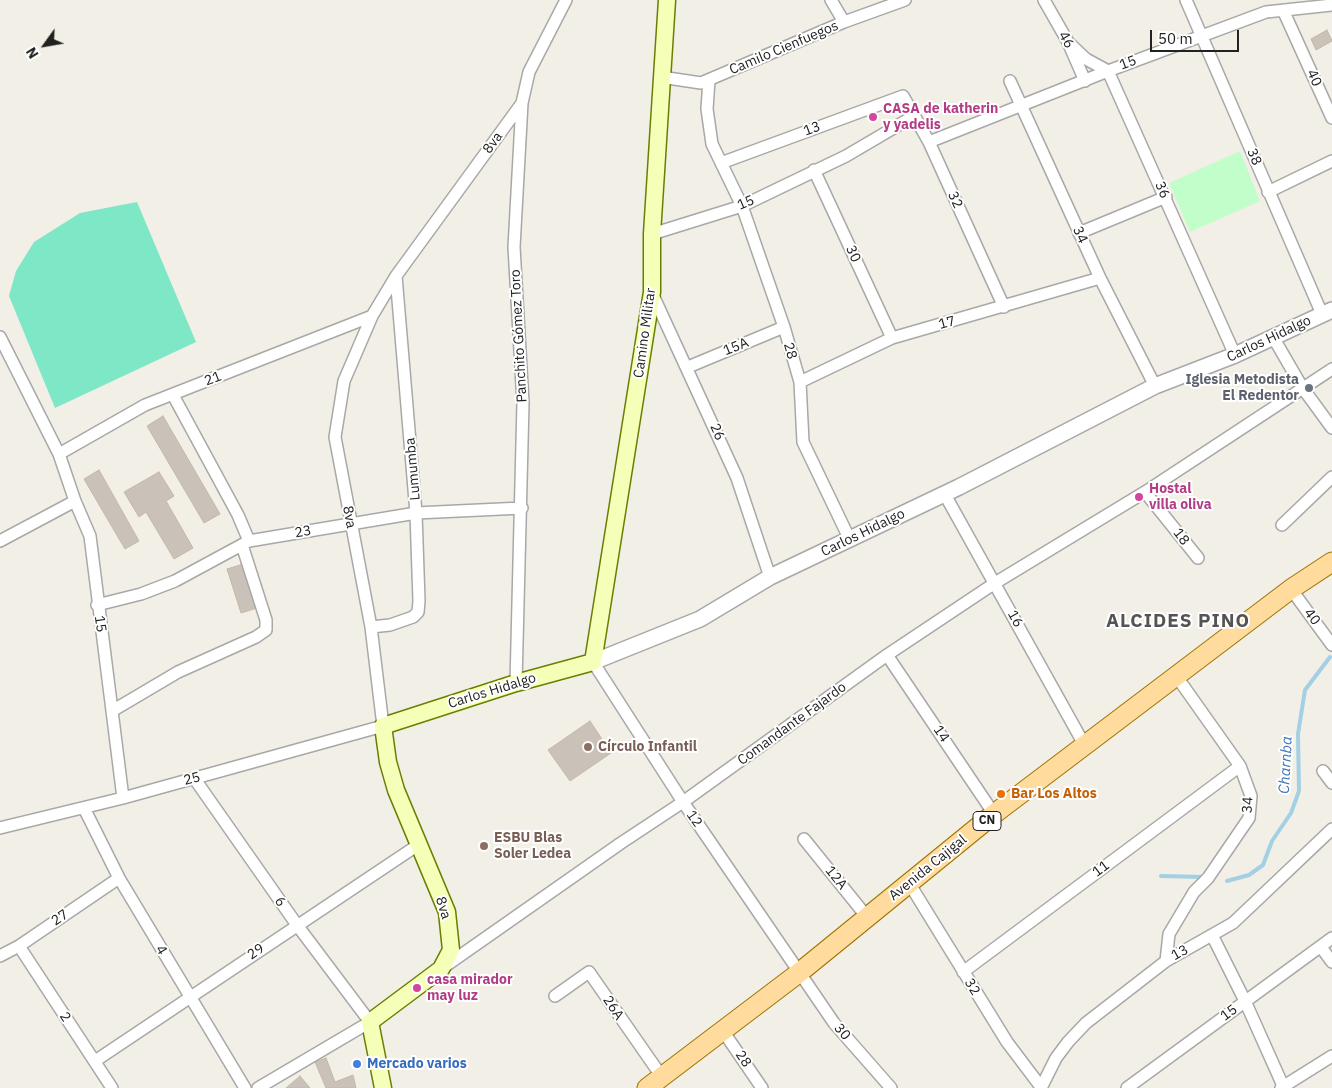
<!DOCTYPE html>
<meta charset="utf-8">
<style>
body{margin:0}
#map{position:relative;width:1332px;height:1088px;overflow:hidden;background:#f2efe7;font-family:"IBM Plex Sans",sans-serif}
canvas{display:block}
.north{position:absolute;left:20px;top:20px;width:50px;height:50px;-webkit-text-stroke:4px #fff;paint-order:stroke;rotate:238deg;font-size:14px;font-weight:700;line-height:20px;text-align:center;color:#212121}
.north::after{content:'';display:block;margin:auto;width:18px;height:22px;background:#212121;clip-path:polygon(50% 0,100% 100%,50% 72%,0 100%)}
.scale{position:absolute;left:1150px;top:30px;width:89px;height:22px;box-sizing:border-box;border:2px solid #212121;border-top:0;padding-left:6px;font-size:15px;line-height:18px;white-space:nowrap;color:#212121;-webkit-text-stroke:4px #fff;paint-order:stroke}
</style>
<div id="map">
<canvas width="1332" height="1088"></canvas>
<div class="north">N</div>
<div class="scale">50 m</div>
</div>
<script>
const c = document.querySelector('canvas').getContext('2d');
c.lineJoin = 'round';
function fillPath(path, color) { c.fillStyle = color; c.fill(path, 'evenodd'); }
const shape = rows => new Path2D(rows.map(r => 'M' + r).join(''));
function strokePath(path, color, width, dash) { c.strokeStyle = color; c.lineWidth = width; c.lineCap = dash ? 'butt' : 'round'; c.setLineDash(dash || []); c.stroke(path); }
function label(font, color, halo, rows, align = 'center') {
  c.font = font + ' "IBM Plex Sans",sans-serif'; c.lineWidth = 4; c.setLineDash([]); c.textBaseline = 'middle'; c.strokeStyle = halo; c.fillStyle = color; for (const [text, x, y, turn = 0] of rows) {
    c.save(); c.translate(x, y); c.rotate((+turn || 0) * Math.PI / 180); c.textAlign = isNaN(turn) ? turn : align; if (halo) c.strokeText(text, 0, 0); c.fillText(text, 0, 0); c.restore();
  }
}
fillPath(shape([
 [1240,151,1260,201,1190,232,1169,183]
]), '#c1feca');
fillPath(shape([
 [137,202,196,342,55,408,9,296,16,271,34,242,80,213]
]), '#7ee7c6');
strokePath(shape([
 [1161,876,1204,877],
 [1227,881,1249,875,1263,865,1272,841,1291,813,1299,791,1298,734,1305,690,1330,657]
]), '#a3d0e3', 4);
const building = shape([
 [1327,30,1332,41,1316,50,1311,39,1327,30],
 [163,416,220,514,204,523,147,426,163,416],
 [99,470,139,541,125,549,84,479,99,470],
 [159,472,174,496,166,501,193,548,174,559,146,512,139,517,124,492,159,472],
 [243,564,257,608,241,613,227,569,243,564],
 [590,721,611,753,570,781,548,750,590,721],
 [326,1058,335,1082,353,1075,356,1088,326,1088,315,1062,326,1058],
 [300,1076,310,1088,286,1088,300,1076]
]);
fillPath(building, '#cac2b9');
strokePath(building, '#c5b7a7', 1);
const minor = shape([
 [831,0,844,22],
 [1044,0,1068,42,1085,81],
 [1186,0,1322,314],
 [1283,10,1332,118],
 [1068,42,1086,59,1108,71,1235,355],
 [661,77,701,83,844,22,905,0],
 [709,80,707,109,712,144,742,206,784,327,800,382,803,442,850,540],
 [1010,81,1100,278,1155,386],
 [929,142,1108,71,1266,12,1332,5],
 [721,163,903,96,929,142,1004,307],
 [814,170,892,338],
 [1268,192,1332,161],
 [1079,233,1166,197],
 [652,234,742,206,846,156,914,116],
 [652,293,737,478,770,577],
 [0,337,59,454,75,501,90,536,123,798],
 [1273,337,1302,387,1332,428],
 [688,367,784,327],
 [800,382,892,338,1100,278],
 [173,395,238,515,249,541],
 [59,454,145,405,372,316],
 [1145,492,1198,558],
 [944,493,1085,746],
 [1282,525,1332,477],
 [0,541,75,501],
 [1291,589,1332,645],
 [97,605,141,594,175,581,249,541,416,513,522,508],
 [371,627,390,625,413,617,418,612,419,601,416,513,396,276],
 [887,655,994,814],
 [593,662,683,802,834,1023,891,1088],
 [516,683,523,403,514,247,522,103,529,72,566,0],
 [112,711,178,672,256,637,266,630,266,620,242,545],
 [1323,771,1332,783],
 [194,778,297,925,370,1022,258,1088],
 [84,808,119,878,245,1088],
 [0,828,123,798,383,726,371,627,335,437,344,381,372,316,396,276,522,103],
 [804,839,867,917],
 [909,883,1007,1042,1041,1087],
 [1212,935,1245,1001,1284,1088],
 [19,946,112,1088],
 [1321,947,1332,962],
 [0,956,19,946,119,878],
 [1166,961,1169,934,1194,892,1208,878,1249,818,1251,796,1240,766,1177,677],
 [444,967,621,843,683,802,887,655,995,583,1145,492,1332,369],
 [963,972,1240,766],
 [555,996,589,972,662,1077],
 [723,1031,762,1088],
 [95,1061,418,845],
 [1041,1088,1056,1058,1068,1042,1086,1023,1166,961,1233,923,1332,829],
 [1127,1088,1332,938],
 [1281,1088,1332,1056]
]);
const tertiary = shape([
 [593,662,700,619,770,577,959,487,1155,386,1235,355,1332,310]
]);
const secondary = shape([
 [383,1088,370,1022,441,969,451,950,447,912,396,790,388,762,383,726,516,683,593,662,652,292,652,234,667,0]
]);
const primary = shape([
 [647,1088,800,972,994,814,1291,589,1332,562]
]);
strokePath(minor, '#a8a8a8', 14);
strokePath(tertiary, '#a8a8a8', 18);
strokePath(secondary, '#697f00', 19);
strokePath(primary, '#9d7400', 21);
strokePath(minor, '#fff', 11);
strokePath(tertiary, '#fff', 15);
strokePath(secondary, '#f6ffb7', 16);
strokePath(primary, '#ffdc9e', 19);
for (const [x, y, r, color] of [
 [873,117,5,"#d1479c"],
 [1309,388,5,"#6b7280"],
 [1139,497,5,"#d1479c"],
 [588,747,5,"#8d6e63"],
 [1001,794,5,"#e8710a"],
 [484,846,5,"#8d6e63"],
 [417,988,5,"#d1479c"],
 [357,1064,5,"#3f7fe0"]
]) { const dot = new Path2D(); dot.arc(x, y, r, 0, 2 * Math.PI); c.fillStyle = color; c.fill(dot); strokePath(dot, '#fff', 2); }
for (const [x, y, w] of [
 [987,821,28]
]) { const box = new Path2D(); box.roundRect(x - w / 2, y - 9.5, w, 19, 4); c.fillStyle = '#fff'; c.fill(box); strokePath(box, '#212121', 1); }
label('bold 12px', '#212121', null, [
 ["CN",987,821]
]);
label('14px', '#212121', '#fff', [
 ["46",1066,40,61],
 ["Camilo Cienfuegos",784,48,-23],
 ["15",1128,63,-20],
 ["40",1314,78,66],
 ["13",812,129,-20],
 ["8va",493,143,-54],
 ["38",1254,157,67],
 ["36",1162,190,66],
 ["32",955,200,65],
 ["15",746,203,-23],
 ["34",1080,235,65],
 ["30",853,254,65],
 ["17",947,323,-15],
 ["Camino Militar",645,333,-82],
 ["Panchito Gómez Toro",519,336,-93],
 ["Carlos Hidalgo",1269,339,-25],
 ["15A",736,347,-22],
 ["28",790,351,74],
 ["21",213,379,-21],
 ["26",717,432,66],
 ["Lumumba",413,469,-95],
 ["8va",349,517,79],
 ["23",303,532,-10],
 ["Carlos Hidalgo",863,533,-26],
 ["18",1181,537,52],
 ["40",1312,617,54],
 ["16",1015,619,61],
 ["15",100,624,82],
 ["Carlos Hidalgo",492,691,-17],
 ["Comandante Fajardo",792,724,-36],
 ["14",941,734,56],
 ["25",192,779,-15],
 ["34",1248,805,-87],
 ["12",694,819,55],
 ["Avenida Cajigal",928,868,-39],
 ["11",1101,869,-37],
 ["12A",836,878,51],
 ["6",280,902,55],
 ["8va",443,908,73],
 ["27",60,918,-34],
 ["4",161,950,59],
 ["29",256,952,-34],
 ["13",1180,953,-29],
 ["32",972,987,58],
 ["26A",613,1008,56],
 ["15",1229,1013,-37],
 ["2",65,1017,57],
 ["30",842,1032,50],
 ["28",743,1059,56]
]);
label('bold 14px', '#b23c85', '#fff', [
 ["CASA de katherin",883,109],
 ["y yadelis",883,125],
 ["Hostal",1149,489],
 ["villa oliva",1149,505],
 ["casa mirador",427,980],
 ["may luz",427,996]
], 'left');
label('bold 14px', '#5b616d', '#fff', [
 ["Iglesia Metodista",1299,380],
 ["El Redentor",1299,396]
], 'right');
label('bold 14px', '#785e54', '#fff', [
 ["Círculo Infantil",598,747],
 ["ESBU Blas",494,838],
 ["Soler Ledea",494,854]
], 'left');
label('bold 14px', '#c56008', '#fff', [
 ["Bar Los Altos",1011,794]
], 'left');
label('bold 14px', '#366cbe', '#fff', [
 ["Mercado varios",367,1064]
], 'left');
label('italic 15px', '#4376ba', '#fff', [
 ["Charnba",1286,765,-87]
]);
c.letterSpacing = '1px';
label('bold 19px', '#545454', '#fff', [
 ["ALCIDES PINO",1178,622]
]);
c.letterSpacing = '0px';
</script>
